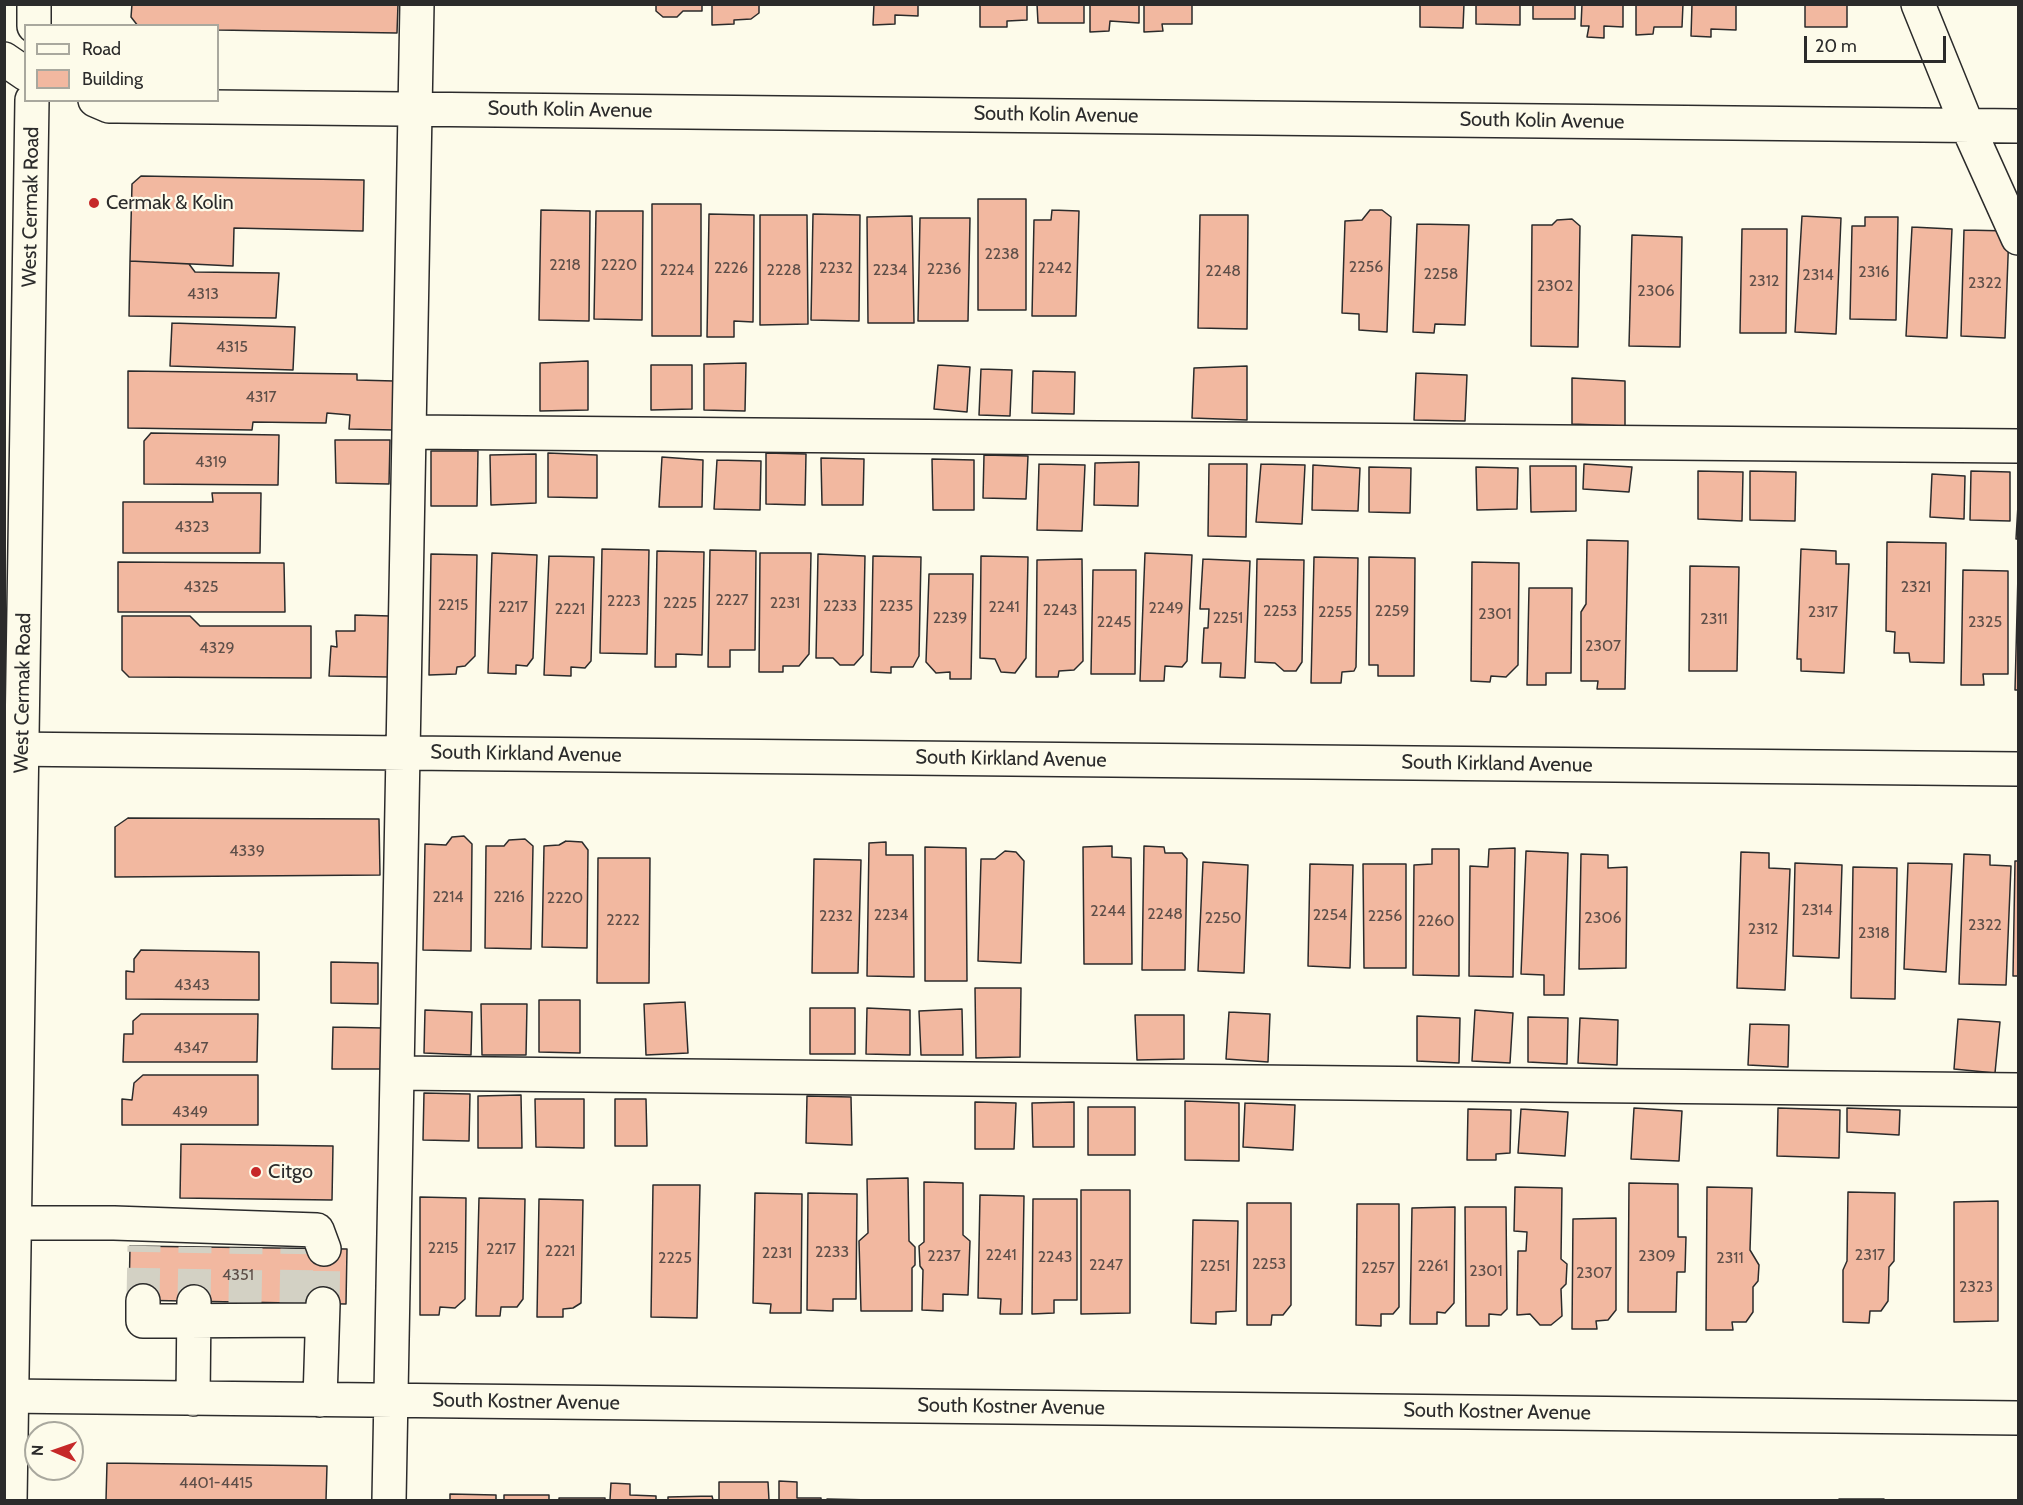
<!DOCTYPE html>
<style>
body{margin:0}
#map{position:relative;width:2023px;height:1505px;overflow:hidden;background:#fdfbea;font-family:Cabin,sans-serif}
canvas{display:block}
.frame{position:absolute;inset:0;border:6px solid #2b2b2b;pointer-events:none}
.legend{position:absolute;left:24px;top:24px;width:195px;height:78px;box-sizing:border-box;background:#fdfbea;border:2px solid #a9a89e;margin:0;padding:8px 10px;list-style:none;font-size:18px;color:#2b2b2b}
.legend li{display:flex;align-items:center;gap:12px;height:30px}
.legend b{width:30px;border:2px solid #a9a89e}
.north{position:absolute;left:24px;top:1421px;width:60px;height:60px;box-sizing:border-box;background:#fdfbea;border:2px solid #a9a89e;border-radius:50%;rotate:272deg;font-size:16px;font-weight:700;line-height:24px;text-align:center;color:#2b2b2b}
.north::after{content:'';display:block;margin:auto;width:21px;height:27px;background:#c62828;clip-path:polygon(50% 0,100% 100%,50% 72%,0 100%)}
.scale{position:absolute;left:1804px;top:36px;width:142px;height:27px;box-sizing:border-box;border:3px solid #2b2b2b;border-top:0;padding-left:8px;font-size:18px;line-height:21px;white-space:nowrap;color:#2b2b2b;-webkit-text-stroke:4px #fdfbea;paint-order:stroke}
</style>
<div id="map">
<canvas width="2023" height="1505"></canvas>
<div class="frame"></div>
<ul class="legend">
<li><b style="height:8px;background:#fdfbea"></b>Road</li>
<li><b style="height:16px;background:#f2b8a0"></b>Building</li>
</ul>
<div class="north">N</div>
<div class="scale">20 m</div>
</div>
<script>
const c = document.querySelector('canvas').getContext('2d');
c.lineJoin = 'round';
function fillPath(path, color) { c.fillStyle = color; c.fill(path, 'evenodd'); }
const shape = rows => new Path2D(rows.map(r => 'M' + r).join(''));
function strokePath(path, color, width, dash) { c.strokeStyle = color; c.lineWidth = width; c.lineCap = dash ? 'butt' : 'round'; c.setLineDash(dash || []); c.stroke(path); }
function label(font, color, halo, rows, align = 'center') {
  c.font = font + ' Cabin,sans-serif'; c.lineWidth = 4.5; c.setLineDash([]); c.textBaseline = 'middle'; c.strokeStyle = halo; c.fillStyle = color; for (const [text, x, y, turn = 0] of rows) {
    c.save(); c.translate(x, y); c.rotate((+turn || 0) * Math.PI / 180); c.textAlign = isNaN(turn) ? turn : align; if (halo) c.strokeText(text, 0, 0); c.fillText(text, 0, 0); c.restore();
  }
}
const building = shape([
 [132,4,398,4,397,33,218,30,218,26,138,26,131,17,132,4],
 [656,4,702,4,702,11,683,11,677,17,663,17,656,11,656,4],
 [712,4,759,4,759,13,751,19,734,20,734,24,712,25,712,4],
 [874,4,918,4,918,16,895,15,895,24,873,25,874,4],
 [980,4,1027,4,1027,20,1007,21,1007,27,980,27,980,4],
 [1037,4,1084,4,1084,23,1038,23,1037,4],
 [1090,4,1139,4,1139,23,1110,21,1109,31,1090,32,1090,4],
 [1144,4,1192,4,1192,24,1162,24,1163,31,1144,32,1144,4],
 [1420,4,1464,4,1463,28,1420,27,1420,4],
 [1476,4,1520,4,1520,25,1476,24,1476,4],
 [1533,4,1575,4,1575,19,1533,19,1533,4],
 [1582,4,1623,4,1623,27,1604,26,1604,38,1587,37,1589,26,1581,26,1582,4],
 [1636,4,1683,4,1682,27,1654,27,1653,34,1636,35,1636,4],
 [1692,4,1736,4,1736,30,1711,29,1711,37,1691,36,1692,4],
 [1805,4,1847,4,1847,27,1805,27,1805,4],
 [141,176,364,180,363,231,234,228,233,266,130,261,132,184,141,176],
 [978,199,1026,199,1026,310,978,310,978,199],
 [652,204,701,204,701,336,652,336,652,204],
 [541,210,590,211,589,321,539,320,541,210],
 [1052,210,1079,211,1076,316,1032,316,1034,220,1051,220,1052,210],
 [1370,210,1382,210,1391,217,1387,332,1359,330,1359,314,1342,313,1345,221,1362,220,1370,210],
 [596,211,643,211,642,320,594,319,596,211],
 [709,214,754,215,753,322,734,321,734,337,707,337,709,214],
 [813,214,860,215,859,321,811,320,813,214],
 [760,215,807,215,808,324,760,325,760,215],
 [1200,215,1248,215,1247,329,1198,328,1200,215],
 [912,216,914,323,868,323,867,217,912,216],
 [1802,216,1841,218,1836,334,1795,332,1802,216],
 [1865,217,1898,217,1896,320,1850,319,1852,226,1865,226,1865,217],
 [920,218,970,218,968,321,918,321,920,218],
 [1572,219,1580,226,1578,347,1531,346,1532,225,1552,225,1557,220,1572,219],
 [1417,224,1469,225,1465,325,1435,324,1434,333,1413,332,1417,224],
 [1912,227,1952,229,1947,338,1906,336,1912,227],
 [1742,229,1787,229,1786,333,1740,333,1742,229],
 [1964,230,2009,231,2005,338,1961,336,1964,230],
 [1632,235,1682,237,1680,347,1629,346,1632,235],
 [130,261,189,264,195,272,279,273,276,318,129,316,130,261],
 [172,323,295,327,293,370,170,366,172,323],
 [588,361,588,410,540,411,540,363,588,361],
 [746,363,745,411,704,410,704,364,746,363],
 [651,365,692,365,692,409,651,410,651,365],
 [938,365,970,367,967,412,934,409,938,365],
 [1247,366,1247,420,1192,418,1194,368,1247,366],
 [981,369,1012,370,1010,416,979,415,981,369],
 [128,371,357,374,357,380,394,381,394,430,349,429,350,415,327,413,326,423,253,422,252,430,128,428,128,371],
 [1033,371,1075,372,1074,414,1032,413,1033,371],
 [1416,373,1467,375,1465,421,1414,420,1416,373],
 [1572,378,1625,381,1625,426,1572,424,1572,378],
 [151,433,279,435,278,485,144,484,144,441,151,433],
 [335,440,390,440,389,484,336,483,335,440],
 [431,451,478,451,477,506,431,506,431,451],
 [548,453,597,455,597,498,548,497,548,453],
 [766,453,806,454,805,505,766,504,766,453],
 [536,454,536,503,491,505,490,455,536,454],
 [984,455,1028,456,1026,499,983,498,984,455],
 [662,457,703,460,702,507,659,507,662,457],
 [821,458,864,459,863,505,822,505,821,458],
 [932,459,974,460,974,510,933,510,932,459],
 [717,460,761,461,760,510,714,509,717,460],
 [1139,462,1138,506,1094,505,1095,463,1139,462],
 [1039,464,1085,465,1082,531,1037,530,1039,464],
 [1209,464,1247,464,1246,537,1208,536,1209,464],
 [1261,464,1305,465,1302,524,1256,522,1261,464],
 [1584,464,1632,467,1629,492,1583,489,1584,464],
 [1313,465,1360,468,1358,511,1312,510,1313,465],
 [1530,466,1576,466,1576,511,1531,512,1530,466],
 [1369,467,1411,468,1410,513,1369,512,1369,467],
 [1476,467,1518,468,1517,509,1477,510,1476,467],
 [1698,471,1743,472,1742,521,1698,519,1698,471],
 [1750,471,1796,472,1795,521,1750,520,1750,471],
 [1971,471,2010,472,2010,521,1970,520,1971,471],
 [1932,474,1965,476,1964,519,1930,517,1932,474],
 [212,493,261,493,260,553,123,553,123,502,213,502,212,493],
 [2018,505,2018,539,2016,539,2018,505],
 [1587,540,1628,541,1625,689,1597,689,1598,681,1581,681,1581,612,1586,604,1587,540],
 [1887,542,1946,543,1944,663,1910,662,1909,653,1894,653,1895,632,1886,631,1887,542],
 [602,549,649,550,647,654,600,653,602,549],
 [1801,549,1836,551,1836,564,1849,564,1844,673,1801,671,1801,659,1797,659,1801,549],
 [710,550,756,551,755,650,730,650,730,667,708,667,710,550],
 [657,551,704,552,702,655,676,654,676,667,655,667,657,551],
 [492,553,537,555,533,658,527,666,516,665,516,674,488,673,492,553],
 [760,553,811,553,809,654,799,666,783,666,783,672,759,672,760,553],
 [1145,553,1192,555,1187,661,1182,667,1165,666,1164,681,1140,681,1145,553],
 [431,554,477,555,475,656,465,666,457,667,456,674,429,675,431,554],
 [818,554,865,556,863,655,854,665,840,665,833,658,816,658,818,554],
 [549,556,594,557,591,661,585,668,571,667,571,676,544,675,549,556],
 [873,556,921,557,919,656,913,667,891,667,891,673,871,672,873,556],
 [981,556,1028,557,1026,658,1015,673,1001,672,995,659,980,658,981,556],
 [1314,557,1358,558,1356,667,1354,671,1342,672,1341,683,1311,683,1314,557],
 [1369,557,1415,558,1414,676,1378,676,1378,665,1369,665,1369,557],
 [1082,559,1083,661,1074,670,1059,671,1058,677,1036,677,1037,560,1082,559],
 [1203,559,1250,561,1245,678,1220,677,1221,663,1202,663,1204,628,1208,628,1209,609,1200,609,1203,559],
 [1257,559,1304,560,1302,662,1296,671,1284,671,1275,663,1255,662,1257,559],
 [118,562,284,563,285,612,118,612,118,562],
 [1472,562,1519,563,1518,665,1506,677,1491,676,1490,682,1471,681,1472,562],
 [1690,566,1739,567,1737,671,1689,671,1690,566],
 [1093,570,1136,570,1135,674,1091,674,1093,570],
 [1963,570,2008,571,2008,674,1983,674,1984,685,1961,685,1963,570],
 [929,574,973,574,971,679,950,679,950,672,936,673,926,662,929,574],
 [2018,574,2018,690,2015,690,2018,574],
 [1529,588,1572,588,1571,673,1546,673,1546,685,1527,685,1529,588],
 [355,615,390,616,389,677,329,676,331,646,337,647,336,631,355,631,355,615],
 [122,616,190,616,200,626,311,626,311,678,129,677,122,670,122,616],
 [128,818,379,819,380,875,115,877,115,827,128,818],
 [464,836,472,844,471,951,423,950,425,844,446,845,452,837,464,836],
 [525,839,533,846,531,949,485,948,486,846,504,846,509,840,525,839],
 [566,841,582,842,588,850,587,948,542,947,544,846,559,845,566,841],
 [886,842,886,855,913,855,914,977,867,976,869,843,886,842],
 [1112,846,1112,857,1131,858,1132,964,1084,964,1083,847,1112,846],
 [1144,846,1164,847,1165,853,1182,853,1187,859,1185,970,1142,970,1144,846],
 [925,847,966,848,967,981,925,981,925,847],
 [1515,848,1513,977,1469,976,1470,866,1488,867,1489,849,1515,848],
 [1432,849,1459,849,1459,976,1413,975,1414,865,1432,864,1432,849],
 [1005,851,1016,852,1024,861,1021,963,978,961,981,859,995,859,1005,851],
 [1526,851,1568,853,1564,995,1544,995,1544,975,1521,974,1526,851],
 [1741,852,1769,853,1769,868,1790,869,1785,990,1737,988,1741,852],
 [1581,854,1608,855,1608,868,1627,867,1626,968,1579,969,1581,854],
 [1964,854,1990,855,1990,865,2011,866,2006,985,1959,984,1964,854],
 [598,858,650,858,649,983,597,983,598,858],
 [814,859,861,860,858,973,812,973,814,859],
 [2015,861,2018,861,2018,976,2013,976,2015,861],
 [1203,862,1248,865,1244,973,1198,971,1203,862],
 [1795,863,1842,865,1839,958,1793,956,1795,863],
 [1908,863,1952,864,1946,972,1904,969,1908,863],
 [1310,864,1353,865,1350,968,1308,966,1310,864],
 [1363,864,1406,864,1406,968,1364,968,1363,864],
 [1853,867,1897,868,1895,999,1851,998,1853,867],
 [141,950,259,952,259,1000,126,999,126,971,134,972,134,959,141,950],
 [331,962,378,963,378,1004,331,1003,331,962],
 [975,988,1021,988,1020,1057,976,1058,975,988],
 [539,1000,580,1000,580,1053,539,1052,539,1000],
 [685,1002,688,1053,646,1055,644,1004,685,1002],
 [481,1004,527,1004,526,1055,482,1055,481,1004],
 [810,1008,855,1008,855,1054,810,1054,810,1008],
 [867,1008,910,1010,910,1055,866,1054,867,1008],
 [962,1009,963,1055,921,1055,919,1011,962,1009],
 [425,1010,472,1012,471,1055,424,1053,425,1010],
 [1475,1010,1513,1013,1510,1063,1472,1061,1475,1010],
 [1229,1012,1270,1014,1268,1062,1226,1059,1229,1012],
 [141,1014,258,1014,257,1062,123,1062,124,1034,133,1034,133,1021,141,1014],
 [1135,1015,1184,1015,1184,1059,1137,1060,1135,1015],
 [1417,1016,1460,1018,1459,1063,1417,1061,1417,1016],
 [1528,1017,1568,1018,1567,1064,1528,1062,1528,1017],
 [1580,1018,1618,1020,1617,1065,1578,1063,1580,1018],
 [1958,1019,2000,1022,1995,1073,1954,1069,1958,1019],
 [1750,1024,1789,1025,1788,1067,1748,1065,1750,1024],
 [333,1027,383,1028,382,1069,332,1069,333,1027],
 [143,1075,258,1075,258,1125,122,1125,122,1099,132,1100,134,1083,143,1075],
 [424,1093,470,1094,469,1141,423,1140,424,1093],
 [521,1095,522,1148,478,1148,478,1096,521,1095],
 [807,1096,851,1097,852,1145,806,1143,807,1096],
 [535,1099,584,1099,584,1148,536,1147,535,1099],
 [615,1099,646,1099,647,1146,615,1146,615,1099],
 [1185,1101,1239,1103,1239,1161,1185,1160,1185,1101],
 [975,1102,1016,1103,1014,1149,975,1149,975,1102],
 [1074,1102,1074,1147,1033,1147,1032,1103,1074,1102],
 [1245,1103,1295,1105,1293,1150,1243,1147,1245,1103],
 [1088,1107,1135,1107,1135,1155,1088,1155,1088,1107],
 [1634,1108,1682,1111,1679,1161,1631,1159,1634,1108],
 [1778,1108,1840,1110,1839,1158,1777,1156,1778,1108],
 [1847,1108,1900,1110,1899,1135,1847,1132,1847,1108],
 [1468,1109,1511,1110,1510,1153,1496,1154,1496,1160,1467,1160,1468,1109],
 [1521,1109,1568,1112,1565,1156,1518,1153,1521,1109],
 [181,1144,333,1146,332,1200,180,1198,181,1144],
 [908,1178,909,1241,915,1247,915,1265,912,1268,912,1311,861,1311,859,1241,868,1233,867,1179,908,1178],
 [924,1182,963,1183,963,1235,970,1241,968,1295,943,1294,943,1311,922,1310,923,1270,920,1266,919,1246,924,1242,924,1182],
 [1629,1183,1678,1184,1678,1237,1686,1237,1685,1272,1677,1272,1676,1312,1628,1312,1629,1183],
 [653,1185,700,1185,697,1318,651,1317,653,1185],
 [1515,1187,1562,1188,1561,1259,1567,1264,1566,1284,1561,1289,1562,1316,1551,1325,1540,1325,1530,1314,1517,1315,1518,1251,1526,1251,1527,1232,1514,1231,1515,1187],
 [1707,1187,1752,1188,1750,1250,1759,1265,1758,1281,1753,1287,1753,1312,1746,1322,1732,1322,1733,1330,1706,1330,1707,1187],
 [1081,1190,1130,1190,1130,1313,1081,1314,1081,1190],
 [1848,1192,1895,1193,1894,1261,1889,1267,1888,1301,1881,1311,1870,1311,1869,1323,1843,1322,1843,1270,1847,1261,1848,1192],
 [755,1193,802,1194,801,1313,770,1313,771,1304,753,1303,755,1193],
 [808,1193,857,1194,856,1299,833,1299,833,1311,807,1310,808,1193],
 [980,1195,1024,1196,1022,1314,1000,1314,1001,1299,978,1298,980,1195],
 [420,1197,466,1198,465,1299,455,1308,440,1307,439,1315,420,1315,420,1197],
 [479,1198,525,1199,523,1299,517,1307,501,1307,500,1316,476,1316,479,1198],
 [539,1199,583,1200,581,1303,573,1308,563,1309,563,1317,537,1317,539,1199],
 [1033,1199,1077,1199,1077,1300,1054,1300,1054,1313,1032,1314,1033,1199],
 [1998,1201,1998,1321,1954,1322,1954,1202,1998,1201],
 [1247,1203,1291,1203,1291,1305,1283,1315,1272,1315,1271,1325,1247,1325,1247,1203],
 [1357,1204,1399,1204,1399,1307,1393,1314,1381,1314,1381,1326,1356,1325,1357,1204],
 [1455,1207,1454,1303,1445,1313,1437,1312,1437,1324,1410,1324,1412,1208,1455,1207],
 [1465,1207,1506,1207,1507,1309,1501,1315,1489,1314,1489,1326,1466,1326,1465,1207],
 [1616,1218,1616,1310,1608,1320,1596,1321,1597,1329,1572,1329,1573,1219,1616,1218],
 [1193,1220,1238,1221,1236,1311,1216,1312,1216,1324,1191,1323,1193,1220],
 [130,1246,347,1249,346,1304,129,1300,130,1246],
 [107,1463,327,1466,326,1500,106,1500,107,1463],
 [779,1481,797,1482,797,1498,821,1498,821,1500,779,1500,779,1481],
 [719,1482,768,1482,769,1500,719,1500,719,1482],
 [611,1483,630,1484,630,1495,656,1496,656,1500,610,1500,611,1483],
 [450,1494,496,1495,496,1500,450,1500,450,1494],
 [504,1495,549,1495,549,1500,504,1500,504,1495],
 [712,1496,713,1500,668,1500,668,1497,712,1496],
 [559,1498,605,1498,605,1500,559,1500,559,1498],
 [827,1499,873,1500,827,1500,827,1499],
 [1839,1499,1884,1499,1884,1500,1839,1500,1839,1499]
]);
fillPath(building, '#f2b8a0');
strokePath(building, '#2b2b2b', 1.5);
strokePath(shape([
 [143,1301,144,1246],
 [194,1302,195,1247],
 [245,1303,246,1248],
 [296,1303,297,1249],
 [323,1304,324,1249]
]), '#d3d1c4', 33, [33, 16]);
const minor = shape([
 [1918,4,1967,125,2018,238],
 [4,59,26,74],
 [95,100,109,106,117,106,2018,126],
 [409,432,2018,446],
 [4,749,2018,769],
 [397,1073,2018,1090],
 [14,1223,114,1223,317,1230,324,1249],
 [143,1301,143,1321,322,1320],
 [4,1396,2018,1418],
 [193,1399,194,1302],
 [320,1400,323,1304],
 [389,1500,417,4]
]);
const major = shape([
 [34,26,34,4],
 [10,1500,32,100]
]);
strokePath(minor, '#2b2b2b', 36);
strokePath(major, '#2b2b2b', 36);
strokePath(minor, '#fdfbea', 33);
strokePath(major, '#fdfbea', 33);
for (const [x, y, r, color] of [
 [94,203,6,"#c62828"],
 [256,1172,6,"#c62828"]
]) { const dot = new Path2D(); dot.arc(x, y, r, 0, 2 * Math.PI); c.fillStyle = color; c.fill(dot); strokePath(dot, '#fdfbea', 2); }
label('16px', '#5d4e48', null, [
 ["2238",1002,254],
 ["2218",565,265],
 ["2220",619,265],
 ["2256",1366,267],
 ["2226",731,268],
 ["2232",836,268],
 ["2242",1055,268],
 ["2236",944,269],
 ["2224",677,270],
 ["2228",784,270],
 ["2234",890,270],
 ["2248",1223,271],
 ["2316",1874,272],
 ["2258",1441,274],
 ["2314",1818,275],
 ["2312",1764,281],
 ["2322",1985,283],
 ["2302",1555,286],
 ["2306",1656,291],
 ["4313",203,294],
 ["4315",232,347],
 ["4317",261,397],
 ["4319",211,462],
 ["4323",192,527],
 ["4325",201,587],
 ["2321",1916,587],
 ["2227",732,600],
 ["2223",624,601],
 ["2225",680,603],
 ["2231",785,603],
 ["2215",453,605],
 ["2233",840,606],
 ["2235",896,606],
 ["2217",513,607],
 ["2241",1004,607],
 ["2249",1166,608],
 ["2221",570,609],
 ["2243",1060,610],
 ["2253",1280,611],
 ["2259",1392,611],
 ["2255",1335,612],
 ["2317",1823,612],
 ["2301",1495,614],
 ["2239",950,618],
 ["2251",1228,618],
 ["2311",1714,619],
 ["2245",1114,622],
 ["2325",1985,622],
 ["2307",1603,646],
 ["4329",217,648],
 ["4339",247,851],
 ["2214",448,897],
 ["2216",509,897],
 ["2220",565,898],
 ["2314",1817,910],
 ["2244",1108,911],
 ["2248",1165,914],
 ["2234",891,915],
 ["2254",1330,915],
 ["2232",836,916],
 ["2256",1385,916],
 ["2250",1223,918],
 ["2306",1603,918],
 ["2222",623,920],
 ["2260",1436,921],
 ["2322",1985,925],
 ["2312",1763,929],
 ["2318",1874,933],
 ["4343",192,985],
 ["4347",191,1048],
 ["4349",190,1112],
 ["2215",443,1248],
 ["2217",501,1249],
 ["2221",560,1251],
 ["2233",832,1252],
 ["2231",777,1253],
 ["2241",1001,1255],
 ["2317",1870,1255],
 ["2237",944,1256],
 ["2309",1657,1256],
 ["2243",1055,1257],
 ["2225",675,1258],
 ["2311",1730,1258],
 ["2253",1269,1264],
 ["2247",1106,1265],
 ["2251",1215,1266],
 ["2261",1433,1266],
 ["2257",1378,1268],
 ["2301",1486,1271],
 ["2307",1594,1273],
 ["4351",238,1275],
 ["2323",1976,1287],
 ["4401-4415",216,1483]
]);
label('20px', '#2b2b2b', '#fdfbea', [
 ["South Kolin Avenue",570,110,1],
 ["South Kolin Avenue",1056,115,1],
 ["South Kolin Avenue",1542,121,1],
 ["West Cermak Road",31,207,-89],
 ["West Cermak Road",23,693,-89],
 ["South Kirkland Avenue",526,754,1],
 ["South Kirkland Avenue",1011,759,1],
 ["South Kirkland Avenue",1497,764,1],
 ["South Kostner Avenue",526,1402,1],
 ["South Kostner Avenue",1011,1407,1],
 ["South Kostner Avenue",1497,1412,1]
]);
label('20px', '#2b2b2b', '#fdfbea', [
 ["Cermak & Kolin",106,203],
 ["Citgo",268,1172]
], 'left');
</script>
